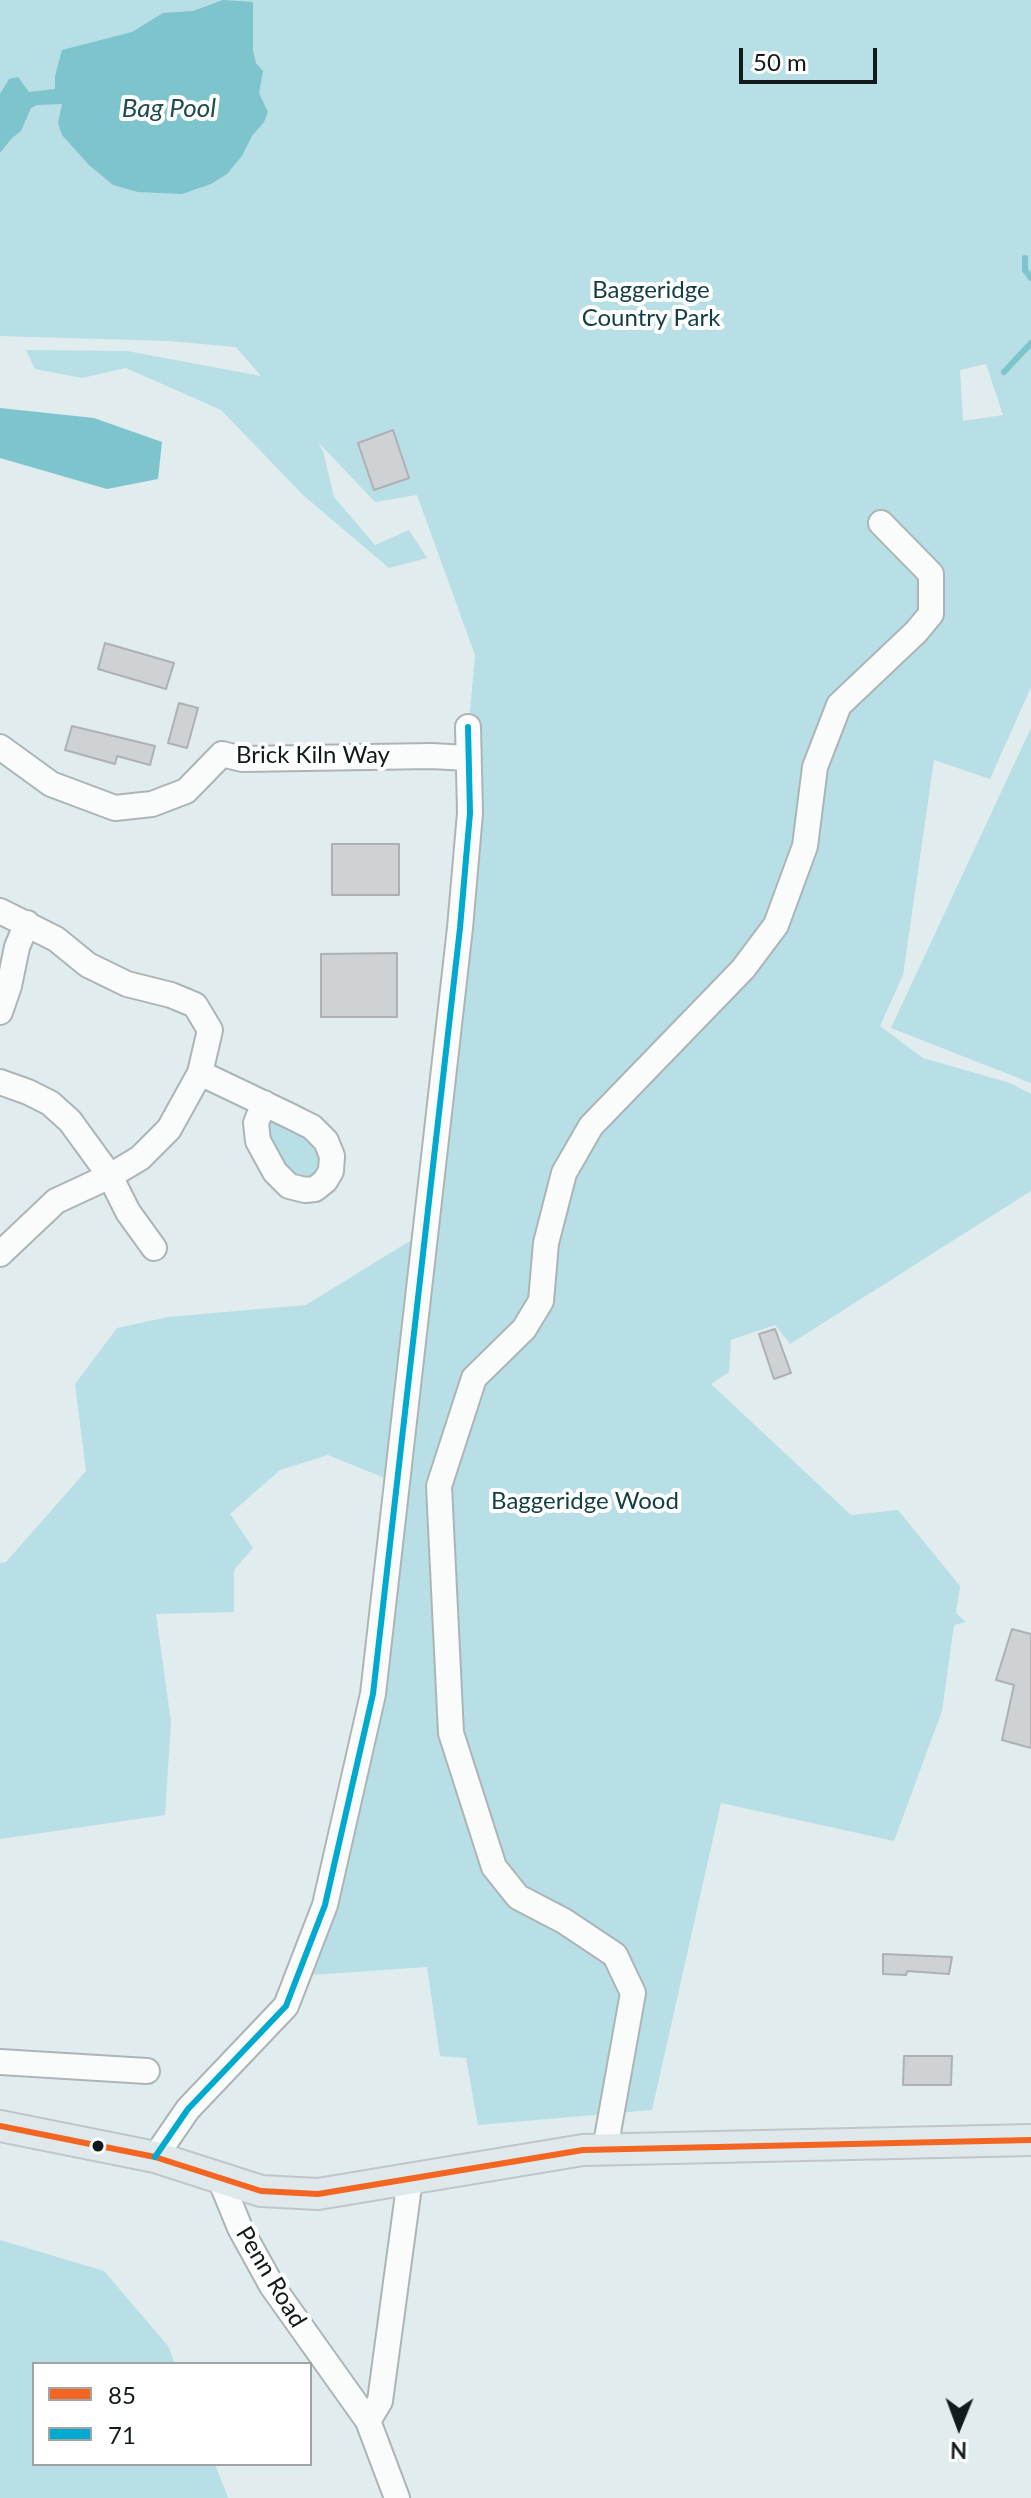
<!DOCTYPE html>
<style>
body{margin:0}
#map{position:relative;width:1031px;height:2498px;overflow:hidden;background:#e0ecee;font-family:Lato,sans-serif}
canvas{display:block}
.legend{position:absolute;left:32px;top:2362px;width:280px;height:104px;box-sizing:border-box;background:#fff;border:2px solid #a0a4a4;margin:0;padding:10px 14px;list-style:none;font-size:24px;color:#121b1c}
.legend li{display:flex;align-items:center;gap:16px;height:40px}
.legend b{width:40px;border:2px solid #a0a4a4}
.north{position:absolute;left:919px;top:2386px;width:80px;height:80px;-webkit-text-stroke:6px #fff;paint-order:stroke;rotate:181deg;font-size:22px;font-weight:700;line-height:32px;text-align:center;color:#121b1c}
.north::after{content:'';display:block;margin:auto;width:28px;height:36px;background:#121b1c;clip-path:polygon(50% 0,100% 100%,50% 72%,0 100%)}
.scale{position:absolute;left:739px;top:48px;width:138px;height:36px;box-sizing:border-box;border:4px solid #121b1c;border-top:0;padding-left:10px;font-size:24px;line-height:28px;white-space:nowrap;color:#121b1c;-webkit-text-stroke:6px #fff;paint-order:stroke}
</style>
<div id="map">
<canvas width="1031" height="2498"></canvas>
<ul class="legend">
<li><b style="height:10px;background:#f26522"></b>85</li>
<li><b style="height:10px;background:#00a9ce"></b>71</li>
</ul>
<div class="north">N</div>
<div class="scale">50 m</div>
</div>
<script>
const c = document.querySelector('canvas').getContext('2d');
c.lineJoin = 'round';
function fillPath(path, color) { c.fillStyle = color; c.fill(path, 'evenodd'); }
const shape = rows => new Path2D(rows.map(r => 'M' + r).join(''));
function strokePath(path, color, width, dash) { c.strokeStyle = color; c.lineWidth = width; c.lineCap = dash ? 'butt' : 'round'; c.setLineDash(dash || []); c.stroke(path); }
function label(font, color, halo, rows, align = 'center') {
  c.font = font + ' Lato,sans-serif'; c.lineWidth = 8; c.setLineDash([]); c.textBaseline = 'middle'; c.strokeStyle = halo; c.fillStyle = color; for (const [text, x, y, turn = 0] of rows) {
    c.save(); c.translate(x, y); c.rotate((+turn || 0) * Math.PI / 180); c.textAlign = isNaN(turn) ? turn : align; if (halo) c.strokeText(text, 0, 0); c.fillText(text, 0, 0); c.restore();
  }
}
fillPath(shape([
 [0,0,1031,0,1031,687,990,779,934,760,903,975,880,1026,923,1058,1010,1083,1031,1094,1031,1191,790,1344,775,1325,731,1340,729,1372,711,1384,851,1515,898,1510,960,1586,956,1613,966,1622,954,1625,942,1711,894,1841,721,1803,652,2110,478,2125,466,2058,440,2056,427,1967,311,1975,383,1695,475,655,417,495,375,502,318,442,323,451,334,497,375,545,409,530,427,558,389,568,303,495,221,410,126,368,82,378,35,369,26,350,127,351,261,376,236,347,169,341,0,336],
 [986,364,1003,415,963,421,960,370],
 [1031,728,1031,1083,891,1028],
 [274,1119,283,1119,316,1145,321,1160,319,1169,311,1178,291,1178,264,1135,265,1123],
 [413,1239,394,1469,387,1479,328,1455,280,1470,230,1514,253,1548,234,1570,234,1612,156,1614,171,1722,165,1815,0,1839,0,1563,6,1562,86,1471,75,1384,117,1328,168,1317,306,1305],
 [0,2240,104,2271,168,2346,175,2364,34,2364,34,2464,215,2464,228,2498,0,2498]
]), '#b7dfe5');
fillPath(shape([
 [223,0,253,2,253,51,256,63,263,71,259,93,268,112,264,122,252,136,242,156,227,174,211,184,182,194,138,192,113,185,89,165,62,135,58,123,62,104,37,105,31,108,21,131,12,138,0,153,0,94,9,79,18,77,29,92,55,89,55,76,62,50,132,32,163,13,193,11],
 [0,408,94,418,162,442,158,479,107,489,0,458]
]), '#7dc4cc');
strokePath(shape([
 [1025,258,1025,270,1031,278],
 [1004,372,1031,343]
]), '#7dc4cc', 6);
const building = shape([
 [393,430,409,478,374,490,358,443,393,430],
 [105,643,174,663,166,689,98,669,105,643],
 [179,703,198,708,187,748,168,743,179,703],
 [72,726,155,746,150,765,117,756,115,764,65,750,72,726],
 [332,844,399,844,399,895,332,895,332,844],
 [397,953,397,1017,321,1017,321,954,397,953],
 [775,1329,791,1373,774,1379,759,1334,775,1329],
 [1012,1629,1031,1634,1031,1748,1002,1740,1014,1685,996,1680,1012,1629],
 [883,1954,952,1957,949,1974,907,1971,906,1975,883,1974,883,1954],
 [904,2056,952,2056,951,2085,903,2085,904,2056]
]);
fillPath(building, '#cfd2d5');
strokePath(building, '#aeb1b4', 2);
const minor = shape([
 [0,747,51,784,115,808,152,804,186,791,222,754,242,759,431,756,468,758],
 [0,911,56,939,88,965,127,984,171,995,195,1005,210,1030,200,1073,169,1129,140,1158,110,1176,56,1201,0,1254],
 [0,1012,9,986,17,947,27,923],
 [200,1073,288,1115,312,1127,326,1141,332,1156,331,1171,325,1181,315,1189,305,1190,289,1186,275,1172,258,1141,256,1123,264,1103],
 [0,1082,28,1092,50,1103,70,1121,110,1176,128,1212,154,1248],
 [0,2062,147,2071],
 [605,2149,633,1993,615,1955,564,1921,518,1897,494,1867,451,1733,439,1486,474,1378,524,1329,541,1301,546,1243,564,1173,591,1126,743,969,776,925,805,846,815,767,839,705,916,632,931,614,931,574,881,523],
 [155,2157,188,2109,286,2006,325,1905,373,1694,460,928,470,813,468,727],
 [220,2179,240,2228,272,2286,368,2421,397,2498],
 [368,2421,380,2401,410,2179]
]);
const major = shape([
 [0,2126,155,2157,261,2191,318,2194,583,2150,1031,2140]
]);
strokePath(minor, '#acb5b6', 28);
strokePath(major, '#c0c6c7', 34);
strokePath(minor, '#fafcfc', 24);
strokePath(major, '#dfe9eb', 30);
strokePath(shape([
 [0,2126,155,2157,261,2191,318,2194,583,2150,1031,2140]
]), '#f26522', 6);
strokePath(shape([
 [155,2157,188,2109,286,2006,325,1905,373,1694,460,928,470,813,468,727]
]), '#00a9ce', 6);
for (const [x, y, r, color] of [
 [98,2146,7,"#121b1c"]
]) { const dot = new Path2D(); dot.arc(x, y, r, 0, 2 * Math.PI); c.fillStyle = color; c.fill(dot); strokePath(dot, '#fff', 3); }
label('24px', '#123f44', '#fff', [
 ["Baggeridge",651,290],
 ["Country Park",651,318],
 ["Baggeridge Wood",585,1501]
]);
label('24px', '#121b1c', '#fff', [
 ["Brick Kiln Way",313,755],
 ["Penn Road",271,2277,59]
]);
label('italic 26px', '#204c51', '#fff', [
 ["Bag Pool",169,109]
]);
</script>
